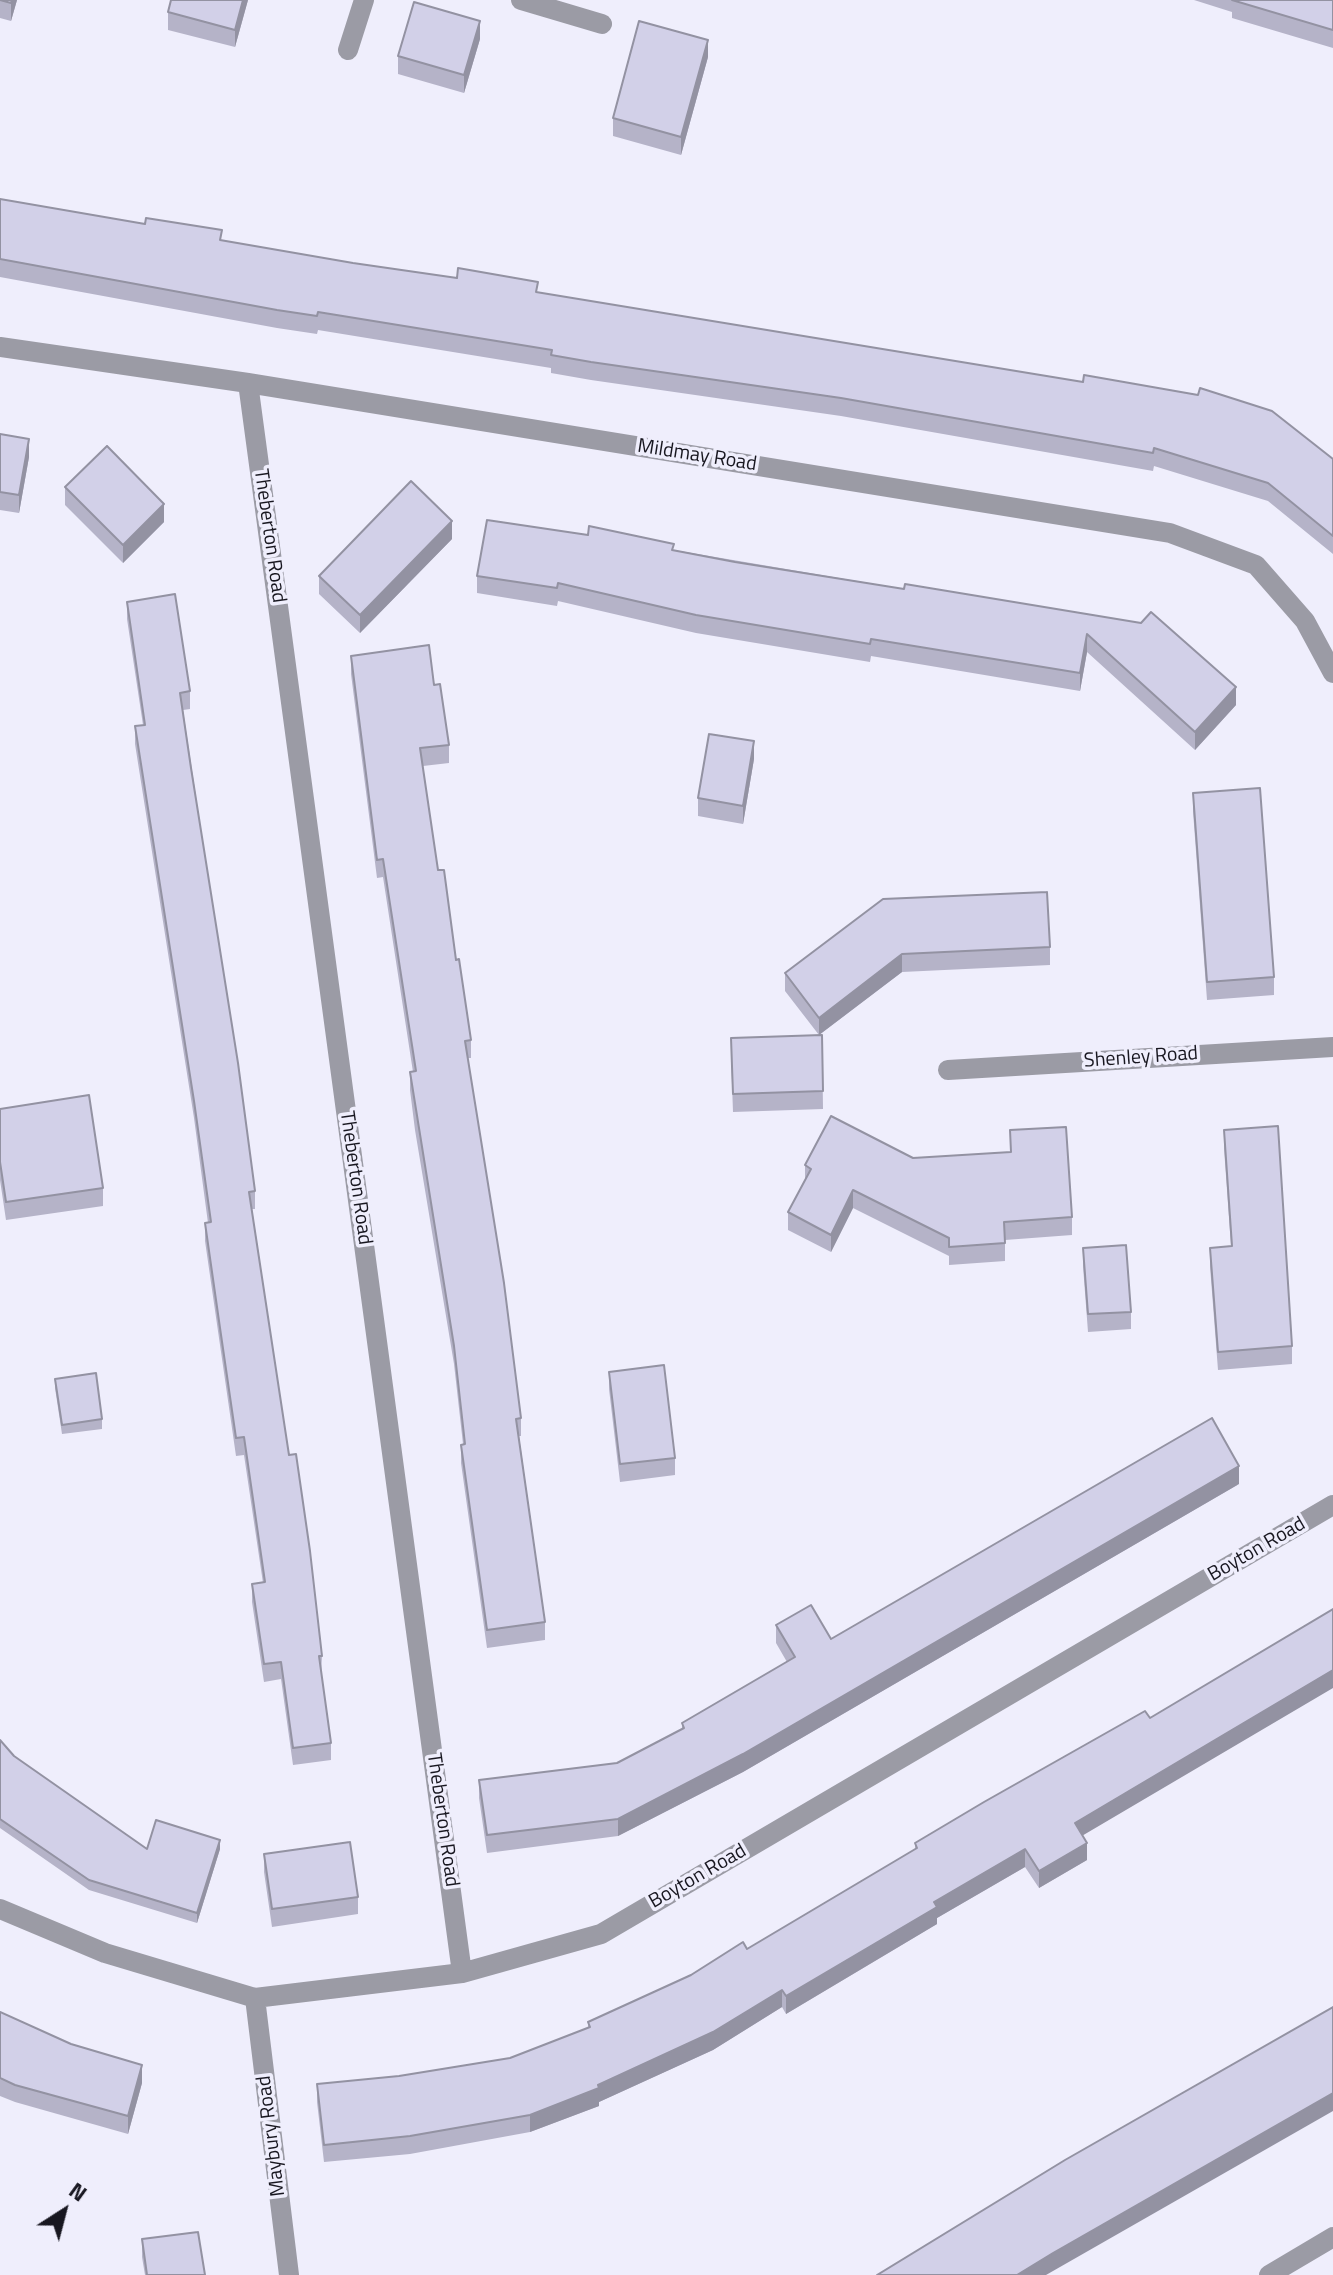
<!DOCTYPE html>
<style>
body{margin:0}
#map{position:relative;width:1333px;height:2275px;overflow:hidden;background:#efeefc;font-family:"Titillium Web",sans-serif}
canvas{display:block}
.north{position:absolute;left:24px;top:2171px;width:80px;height:80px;-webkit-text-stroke:6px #efeefc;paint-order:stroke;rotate:36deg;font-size:22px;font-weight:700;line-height:32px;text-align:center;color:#181720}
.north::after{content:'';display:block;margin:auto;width:28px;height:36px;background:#181720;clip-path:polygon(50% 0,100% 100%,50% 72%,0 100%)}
</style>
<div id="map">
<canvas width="1333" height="2275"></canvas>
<div class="north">N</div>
</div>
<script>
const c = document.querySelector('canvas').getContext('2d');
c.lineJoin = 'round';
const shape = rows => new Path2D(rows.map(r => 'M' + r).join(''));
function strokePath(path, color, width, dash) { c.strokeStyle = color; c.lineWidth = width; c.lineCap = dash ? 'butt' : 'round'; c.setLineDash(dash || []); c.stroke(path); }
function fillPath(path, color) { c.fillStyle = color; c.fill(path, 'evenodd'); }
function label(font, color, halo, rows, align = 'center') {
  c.font = font + ' "Titillium Web",sans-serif'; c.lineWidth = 7; c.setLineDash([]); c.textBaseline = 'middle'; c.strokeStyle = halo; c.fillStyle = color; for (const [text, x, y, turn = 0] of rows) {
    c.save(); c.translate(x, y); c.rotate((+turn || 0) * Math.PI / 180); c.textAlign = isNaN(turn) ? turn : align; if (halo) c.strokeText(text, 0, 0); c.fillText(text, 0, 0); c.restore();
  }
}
strokePath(shape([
 [521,0,602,24],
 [348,50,364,0],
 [0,347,248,383,1170,533,1256,565,1305,621,1333,673],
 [248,383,462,1973],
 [948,1070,1333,1047],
 [0,1909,105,1953,255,1998,462,1973,601,1934,1333,1505],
 [255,1998,289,2275]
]), '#9b9ba5', 20);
strokePath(shape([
 [1269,2275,1333,2237]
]), '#9b9ba5', 20);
fillPath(shape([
 [0,0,17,0,11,21,0,18],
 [248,0,235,47,168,30,168,12],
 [1194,0,1333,0,1333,48,1232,18,1232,12],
 [480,39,464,93,398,74,398,56],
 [708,57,681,155,613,136,613,118],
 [0,199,222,241,353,263,538,292,1333,459,1333,554,1268,501,1154,466,1153,471,841,416,591,380,551,373,551,368,318,330,317,334,277,328,0,277],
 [0,434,29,457,19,513,0,510],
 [65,487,164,522,123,563,65,505],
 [452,539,360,633,319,594,319,576],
 [674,550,904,589,1141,623,1236,705,1195,750,1087,652,1080,691,871,656,870,662,696,633,558,601,557,606,477,593,477,576],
 [127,602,190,691,190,709,183,710,255,1191,255,1209,252,1209,289,1455,322,1656,321,1674,331,1743,331,1760,293,1765,281,1679,264,1682,252,1602,252,1584,263,1583,244,1455,236,1456,220,1345,205,1241,205,1223,208,1223,194,1118,135,744,135,726,143,725,127,619],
 [351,656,434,685,449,745,449,763,423,766,438,870,471,1040,471,1058,467,1058,521,1418,521,1436,519,1436,545,1622,545,1640,487,1648,461,1463,461,1445,463,1444,454,1364,415,1130,410,1090,410,1072,413,1072,383,877,377,878,351,674],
 [754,759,743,824,698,816,698,798],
 [1193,793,1274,977,1274,995,1207,1000,1193,811],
 [883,899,1050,947,1050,965,902,972,819,1035,822,1035,823,1109,733,1112,731,1056,819,1035,785,991,785,973],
 [0,1109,103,1188,103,1206,6,1220,0,1180],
 [1010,1130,1072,1217,1072,1235,1005,1240,1005,1261,949,1265,949,1256,853,1208,831,1252,788,1230,788,1212,805,1180,805,1165,1010,1152],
 [1224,1130,1292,1346,1292,1364,1218,1370,1210,1266,1210,1248,1231,1246,1224,1148],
 [1083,1248,1131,1312,1131,1329,1088,1332,1083,1266],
 [609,1372,675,1458,675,1475,620,1482,609,1389],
 [55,1379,102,1419,102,1429,62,1434,55,1388],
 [1239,1484,743,1772,618,1836,487,1853,479,1798,479,1780,617,1763,682,1729,682,1723,787,1662,776,1643,776,1625,831,1639],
 [0,1740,14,1756,147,1849,220,1849,197,1923,89,1890,0,1828],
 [1083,1836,1087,1860,1039,1888,1025,1867,937,1918,937,1924,786,2014,782,2007,713,2050,599,2102,599,2106,530,2132,410,2154,324,2162,317,2102,317,2084,399,2076,510,2058,588,2028,588,2022,747,1949,915,1850,915,1843],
 [264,1854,358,1897,358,1914,272,1927,264,1872],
 [0,2012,142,2083,128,2134,15,2102,0,2096],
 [142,2239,205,2275,145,2275,142,2257]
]), '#b5b3c8');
fillPath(shape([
 [12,0,17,0,11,21,11,3],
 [243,0,248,0,235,47,235,30],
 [480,21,480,39,464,93,464,75],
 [708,40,708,57,681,155,681,137],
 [29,439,29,457,19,513,19,495],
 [164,504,164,522,123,563,123,545],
 [452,521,452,539,360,633,360,615],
 [1087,634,1087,652,1080,691,1080,673],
 [1236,687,1236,705,1195,750,1195,732],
 [754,741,754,759,743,824,743,806],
 [902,954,902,972,819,1035,819,1018],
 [853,1190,853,1208,831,1252,831,1235],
 [1239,1466,1239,1484,743,1772,618,1836,618,1819],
 [1333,1670,1333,1688,1075,1840,1075,1823],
 [220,1840,220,1849,197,1923,197,1913],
 [1087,1843,1087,1860,1039,1888,1039,1871],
 [1025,1849,1025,1867,937,1918,937,1924,786,2014,786,1996,934,1902],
 [782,1990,782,2007,713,2050,599,2102,599,2106,530,2132,530,2115,598,2085],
 [142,2065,142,2083,128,2134,128,2116],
 [1333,2093,1333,2111,1046,2275,1017,2275,1053,2253]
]), '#9392a2');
const building = shape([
 [0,0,12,0,11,3,0,0],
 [171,0,243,0,235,30,168,12,171,0],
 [1232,0,1333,0,1333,30,1232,0],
 [414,2,480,21,464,75,398,56,414,2],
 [639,21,708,40,681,137,613,118,639,21],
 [0,199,145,224,146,218,222,230,220,240,353,263,457,278,458,268,538,282,536,292,1083,382,1084,375,1198,395,1200,388,1272,411,1333,459,1333,536,1268,483,1154,448,1153,453,841,398,591,362,551,355,552,350,318,312,317,316,277,310,0,259,0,199],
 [0,434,29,439,19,495,0,492,0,434],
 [107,446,164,504,123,545,65,487,107,446],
 [411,481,452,521,360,615,319,576,411,481],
 [487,520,588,535,589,526,674,544,672,550,735,562,904,589,905,584,1141,623,1151,612,1236,687,1195,732,1087,634,1080,673,871,639,870,644,696,615,558,583,557,588,477,576,487,520],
 [175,594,190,691,180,693,191,768,238,1063,255,1191,249,1192,289,1455,296,1454,310,1551,322,1656,319,1656,331,1743,293,1748,281,1662,264,1664,252,1584,265,1582,244,1437,236,1438,220,1328,205,1223,211,1222,194,1101,135,726,145,725,127,602,175,594],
 [429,645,434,685,440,684,449,745,420,748,438,870,444,870,456,960,459,959,471,1040,465,1041,504,1283,521,1418,516,1419,545,1622,487,1630,461,1445,465,1444,454,1346,410,1072,416,1071,383,859,377,860,351,656,429,645],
 [709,734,754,741,743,806,698,798,709,734],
 [1260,788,1274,977,1207,982,1193,793,1260,788],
 [1047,892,1050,947,902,954,819,1018,785,973,883,899,1047,892],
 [822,1035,823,1091,733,1094,731,1038,822,1035],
 [89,1095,103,1188,6,1202,0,1162,0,1109,89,1095],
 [831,1116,913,1158,1011,1152,1010,1130,1066,1127,1072,1217,1004,1222,1005,1243,949,1247,949,1238,853,1190,831,1235,788,1212,811,1169,805,1165,831,1116],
 [1278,1126,1292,1346,1218,1352,1210,1248,1232,1246,1224,1130,1278,1126],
 [1126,1245,1131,1312,1088,1314,1083,1248,1126,1245],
 [664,1365,675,1458,620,1464,609,1372,664,1365],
 [96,1373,102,1419,62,1425,55,1379,96,1373],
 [1212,1418,1239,1466,743,1754,618,1819,487,1835,479,1780,617,1763,684,1728,682,1723,795,1657,776,1625,811,1605,831,1639,1212,1418],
 [1333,1609,1333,1670,1075,1823,1087,1843,1039,1871,1025,1849,934,1902,937,1907,786,1996,782,1990,713,2032,598,2085,599,2088,530,2115,410,2136,324,2145,317,2084,399,2076,510,2058,590,2027,588,2022,691,1975,743,1942,747,1949,917,1848,915,1843,984,1802,1145,1711,1150,1718,1333,1609],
 [0,1740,14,1756,147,1849,156,1820,220,1840,197,1913,89,1880,0,1819,0,1740],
 [350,1842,358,1897,272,1909,264,1854,350,1842],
 [1333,2007,1333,2093,1053,2253,1017,2275,877,2275,1065,2160,1333,2007],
 [0,2012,71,2044,142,2065,128,2116,15,2085,0,2078,0,2012],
 [198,2232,205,2275,147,2275,142,2239,198,2232]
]);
fillPath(building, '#d2d0e8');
strokePath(building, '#9392a2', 2);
label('20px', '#181720', '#efeefc', [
 ["Mildmay Road",697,456,9],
 ["Theberton Road",269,536,82],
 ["Shenley Road",1141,1058,-4],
 ["Theberton Road",355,1178,82],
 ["Boyton Road",1257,1550,-30],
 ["Theberton Road",442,1820,82],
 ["Boyton Road",698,1877,-30],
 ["Maybury Road",272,2136,-97]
]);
</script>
